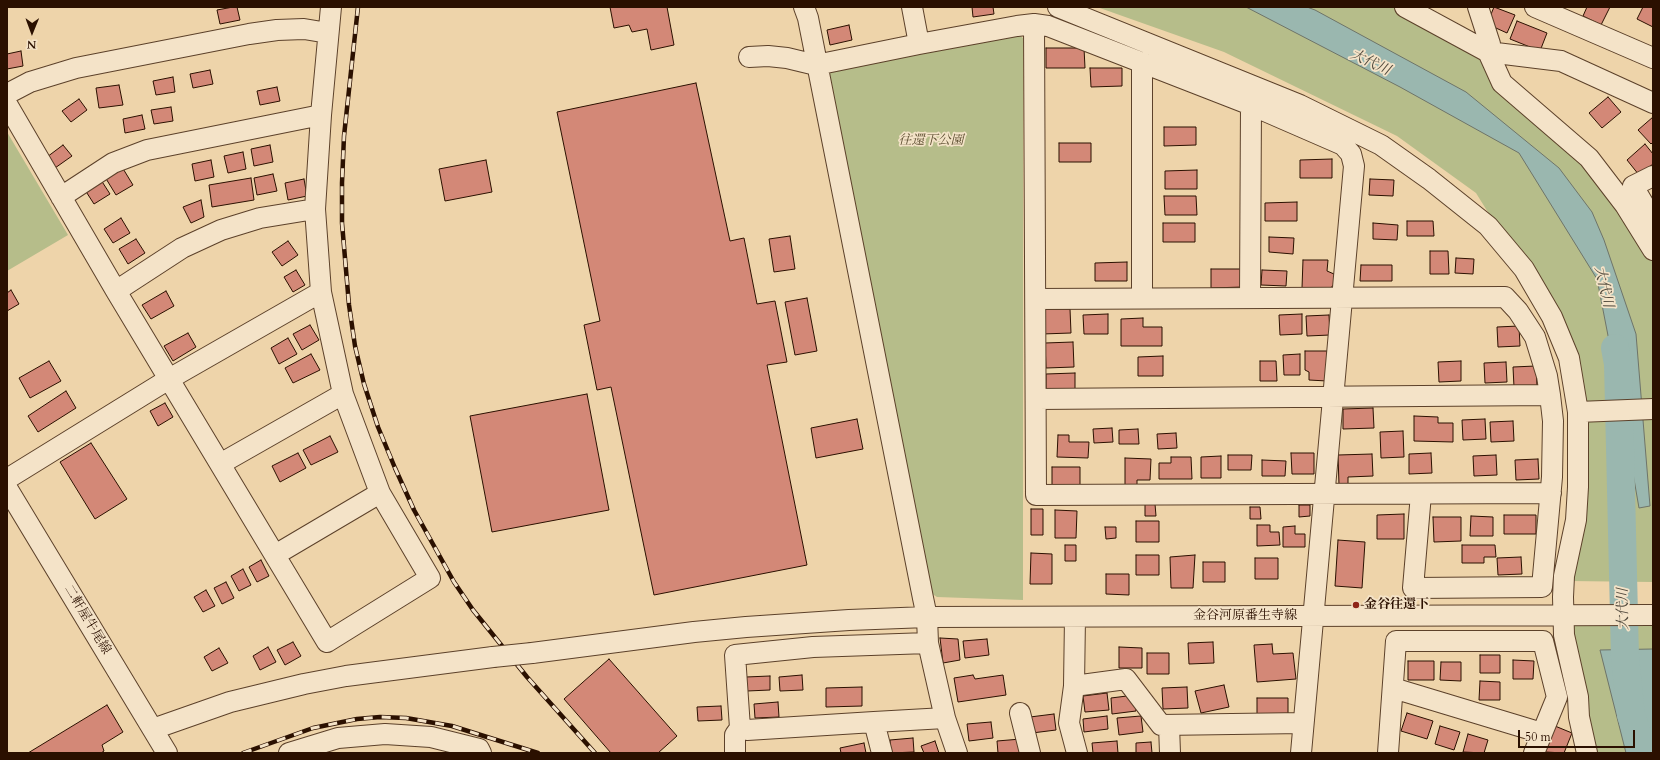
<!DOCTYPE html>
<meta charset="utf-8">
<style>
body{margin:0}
#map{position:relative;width:1660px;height:760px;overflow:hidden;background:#eed4aa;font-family:Cardo,serif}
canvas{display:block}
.frame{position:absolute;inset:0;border:8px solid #2b1000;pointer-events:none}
.north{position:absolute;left:12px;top:12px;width:40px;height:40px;-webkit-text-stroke:3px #f4e3c8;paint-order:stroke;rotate:181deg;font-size:11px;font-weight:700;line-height:16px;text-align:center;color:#2b1000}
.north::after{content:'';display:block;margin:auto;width:14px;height:18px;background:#2b1000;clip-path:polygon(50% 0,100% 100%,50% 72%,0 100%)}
.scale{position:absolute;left:1518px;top:730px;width:117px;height:18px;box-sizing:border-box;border:2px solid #2b1000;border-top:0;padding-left:5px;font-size:12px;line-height:14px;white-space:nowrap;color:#2b1000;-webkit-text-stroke:3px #f4e3c8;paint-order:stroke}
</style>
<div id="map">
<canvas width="1660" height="760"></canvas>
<div class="frame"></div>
<div class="north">N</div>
<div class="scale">50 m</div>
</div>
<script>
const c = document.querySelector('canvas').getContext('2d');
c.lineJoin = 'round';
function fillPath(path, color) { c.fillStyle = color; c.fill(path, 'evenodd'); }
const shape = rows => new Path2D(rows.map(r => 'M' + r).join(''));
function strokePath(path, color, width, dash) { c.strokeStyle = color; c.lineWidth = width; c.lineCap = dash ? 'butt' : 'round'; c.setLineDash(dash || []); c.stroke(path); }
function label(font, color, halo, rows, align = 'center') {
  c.font = font + ' Cardo,"Noto Serif JP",serif'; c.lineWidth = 3.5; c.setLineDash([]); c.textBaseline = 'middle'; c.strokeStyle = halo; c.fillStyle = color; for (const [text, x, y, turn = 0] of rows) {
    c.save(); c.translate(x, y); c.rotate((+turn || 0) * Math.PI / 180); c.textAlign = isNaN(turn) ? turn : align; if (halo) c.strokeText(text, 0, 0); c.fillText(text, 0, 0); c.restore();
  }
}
fillPath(shape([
 [1097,7,1397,7,1488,52,1503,88,1589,163,1653,254,1653,582,1569,581,1569,352,1527,275,1476,193,1397,136,1224,52],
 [1017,33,1023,38,1023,600,937,597,928,591,825,73,831,66],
 [7,132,68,235,7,271],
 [1570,625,1653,626,1653,753,1597,753]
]), '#b6bd8a');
const water = shape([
 [1246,7,1307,7,1315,10,1466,92,1559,168,1592,212,1604,240,1636,334,1650,506,1639,508,1618,387,1597,279,1519,153,1400,87,1246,7],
 [1653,649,1653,753,1626,753,1600,650,1653,649]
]);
fillPath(water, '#9ab7af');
strokePath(water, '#6e7469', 1);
strokePath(shape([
 [1615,348,1618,364,1625,657,1631,715,1644,753]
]), '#9ab7af', 28);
const building = shape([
 [233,7,237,7,240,20,220,24,217,10,233,7],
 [610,7,667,7,674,45,651,50,647,29,632,32,629,25,614,28,610,7],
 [972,7,993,7,994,14,973,17,972,7],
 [1494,7,1515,15,1507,33,1487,24,1494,7],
 [1587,7,1610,7,1601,25,1583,16,1587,7],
 [1643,7,1653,7,1653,27,1637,19,1643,7],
 [1517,21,1547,33,1540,51,1510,39,1517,21],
 [849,25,852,40,830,45,827,30,849,25],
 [1046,48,1084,48,1085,68,1046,68,1046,48],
 [21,51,23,66,7,69,7,54,21,51],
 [1090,68,1122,68,1122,86,1091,87,1090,68],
 [210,70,213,84,193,88,190,74,210,70],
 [173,77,175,92,156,95,153,81,173,77],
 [696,83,730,241,744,238,757,304,775,301,787,362,767,365,807,565,654,595,611,387,597,390,584,325,600,321,557,112,696,83],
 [119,85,123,105,99,108,96,88,119,85],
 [277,87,280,101,260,105,257,91,277,87],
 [1608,97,1621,112,1602,128,1589,113,1608,97],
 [79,99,87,110,71,122,62,111,79,99],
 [171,107,173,121,154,124,151,110,171,107],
 [142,115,145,129,125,133,123,119,142,115],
 [1653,117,1653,142,1651,144,1638,130,1653,117],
 [1164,127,1196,127,1196,145,1164,146,1164,127],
 [1059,143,1091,143,1091,162,1059,162,1059,143],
 [1645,144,1653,154,1653,164,1639,175,1627,160,1645,144],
 [63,145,72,156,55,168,47,157,63,145],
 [270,145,273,162,254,166,251,149,270,145],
 [243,152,246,169,228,173,224,156,243,152],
 [1332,159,1332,178,1300,178,1300,160,1332,159],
 [211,160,214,177,195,181,192,164,211,160],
 [486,160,492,192,445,201,439,169,486,160],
 [122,167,133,185,116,195,105,177,122,167],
 [1197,170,1197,189,1165,189,1165,171,1197,170],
 [273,174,277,191,257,195,254,178,273,174],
 [251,178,254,200,212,207,209,185,251,178],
 [304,179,307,196,288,200,285,183,304,179],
 [1370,179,1394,180,1393,196,1369,195,1370,179],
 [101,180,110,194,94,204,85,190,101,180],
 [1164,196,1196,196,1197,215,1165,215,1164,196],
 [201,200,204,217,191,223,183,207,201,200],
 [1297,202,1297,221,1265,221,1265,203,1297,202],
 [121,218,130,233,113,243,104,229,121,218],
 [1407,221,1433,221,1434,236,1407,236,1407,221],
 [1163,223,1195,223,1195,242,1163,242,1163,223],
 [1373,223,1398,225,1397,240,1373,239,1373,223],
 [790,236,795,269,774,272,769,239,790,236],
 [1269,237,1294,238,1293,254,1269,252,1269,237],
 [136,239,145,253,128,264,119,249,136,239],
 [288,241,298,255,282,266,272,252,288,241],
 [1430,251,1448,251,1449,274,1430,274,1430,251],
 [1456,258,1474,259,1473,274,1455,273,1456,258],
 [1303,260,1328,260,1327,271,1334,274,1336,281,1332,287,1326,289,1302,288,1303,260],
 [1127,262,1127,281,1095,281,1095,263,1127,262],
 [1361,265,1392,265,1392,281,1360,281,1361,265],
 [1211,269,1243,269,1243,287,1211,288,1211,269],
 [296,270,305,285,293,292,284,277,296,270],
 [1262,270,1287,271,1286,286,1261,285,1262,270],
 [11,290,19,304,7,311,7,293,11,290],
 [166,291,174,306,151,319,142,305,166,291],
 [807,298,817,351,795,355,785,302,807,298],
 [1042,309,1070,309,1071,333,1042,334,1042,309],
 [1108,314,1108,334,1084,334,1083,315,1108,314],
 [1302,314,1302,334,1280,335,1279,315,1302,314],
 [1329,315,1330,335,1307,336,1306,316,1329,315],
 [1143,318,1143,327,1162,327,1162,346,1121,346,1121,319,1143,318],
 [310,325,319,340,302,350,293,334,310,325],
 [1519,326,1520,346,1498,347,1497,327,1519,326],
 [188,333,196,347,173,361,164,346,188,333],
 [288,338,297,354,279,364,271,348,288,338],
 [1073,342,1074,367,1046,368,1045,343,1073,342],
 [1305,351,1327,351,1327,381,1309,380,1309,372,1305,370,1305,351],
 [311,354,320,370,293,383,285,368,311,354],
 [1300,354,1300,375,1284,375,1283,355,1300,354],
 [1163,356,1163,376,1138,376,1138,357,1163,356],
 [49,361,61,381,30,398,19,378,49,361],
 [1260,361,1276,361,1277,381,1260,381,1260,361],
 [1461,361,1461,381,1439,382,1438,362,1461,361],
 [1506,362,1507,382,1485,383,1484,363,1506,362],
 [1536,366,1537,386,1514,387,1513,367,1536,366],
 [1075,373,1075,390,1046,390,1046,374,1075,373],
 [66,391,76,408,38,432,28,416,66,391],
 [587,394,609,510,492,532,470,416,587,394],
 [165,403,173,417,158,426,150,411,165,403],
 [1373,408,1374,428,1343,429,1343,409,1373,408],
 [1414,416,1438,417,1438,423,1453,423,1453,442,1414,441,1414,416],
 [857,419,863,449,816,458,811,428,857,419],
 [1485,419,1486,439,1463,440,1462,420,1485,419],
 [1513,421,1514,441,1491,442,1490,422,1513,421],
 [1112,428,1113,442,1094,443,1093,429,1112,428],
 [1138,429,1139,444,1119,444,1119,430,1138,429],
 [1403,431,1404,457,1381,458,1380,432,1403,431],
 [1176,433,1177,448,1158,449,1157,434,1176,433],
 [1058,435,1069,435,1069,442,1089,442,1088,458,1057,457,1058,435],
 [330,436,338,452,311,465,303,450,330,436],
 [91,443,127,499,95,519,60,462,91,443],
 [298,453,306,468,280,482,272,466,298,453],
 [1291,453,1314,453,1314,474,1292,474,1291,453],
 [1431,453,1432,473,1409,474,1409,454,1431,453],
 [1372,454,1373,476,1348,477,1348,485,1339,485,1338,455,1372,454],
 [1228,455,1252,455,1251,470,1228,470,1228,455],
 [1496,455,1497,475,1474,476,1473,456,1496,455],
 [1221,456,1221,478,1201,478,1201,457,1221,456],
 [1171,457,1191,457,1192,479,1159,479,1159,463,1171,463,1171,457],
 [1125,458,1151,459,1150,480,1137,480,1137,486,1125,486,1125,458],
 [1538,459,1539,479,1516,480,1515,460,1538,459],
 [1262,460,1286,461,1285,476,1262,476,1262,460],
 [1052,467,1080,467,1080,488,1052,489,1052,467],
 [1145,504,1155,504,1156,516,1145,516,1145,504],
 [1299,505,1310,505,1310,516,1299,517,1299,505],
 [1250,507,1260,507,1261,519,1250,519,1250,507],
 [1031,509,1043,509,1043,535,1031,535,1031,509],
 [1055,510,1077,511,1076,538,1055,538,1055,510],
 [1404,514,1404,539,1377,539,1377,515,1404,514],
 [1504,515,1536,515,1536,534,1504,534,1504,515],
 [1471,516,1493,517,1493,536,1470,536,1471,516],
 [1433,517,1461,517,1461,541,1434,542,1433,517],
 [1136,521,1159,521,1159,542,1136,542,1136,521],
 [1257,525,1270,525,1270,532,1279,532,1280,545,1257,546,1257,525],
 [1295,526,1295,534,1305,534,1305,547,1283,547,1283,527,1295,526],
 [1105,527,1116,527,1116,538,1106,539,1105,527],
 [1338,540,1365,542,1362,588,1335,586,1338,540],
 [1065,545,1076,545,1076,561,1065,561,1065,545],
 [1462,545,1495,545,1496,557,1484,557,1484,563,1462,563,1462,545],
 [1031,553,1052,554,1052,584,1030,584,1031,553],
 [1136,555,1159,555,1159,575,1136,575,1136,555],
 [1195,555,1193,588,1171,588,1170,557,1195,555],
 [1521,557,1522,574,1498,575,1497,558,1521,557],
 [1255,558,1278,558,1278,579,1255,579,1255,558],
 [261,560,269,576,257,582,249,567,261,560],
 [1203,562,1225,562,1225,582,1203,582,1203,562],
 [243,569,251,585,239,591,231,576,243,569],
 [1106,574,1129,574,1129,595,1106,594,1106,574],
 [226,582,234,598,222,604,214,588,226,582],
 [206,590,215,606,203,612,194,597,206,590],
 [940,638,958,639,960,660,943,663,940,638],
 [987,639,989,655,965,658,963,641,987,639],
 [293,642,301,656,285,665,277,650,293,642],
 [1213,642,1214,663,1189,664,1188,643,1213,642],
 [1272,644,1273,654,1293,653,1296,679,1257,682,1254,645,1272,644],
 [268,647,276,662,260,670,253,656,268,647],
 [1119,647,1142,648,1142,668,1119,668,1119,647],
 [219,648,228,663,212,671,204,657,219,648],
 [1147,653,1169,653,1169,674,1147,674,1147,653],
 [1480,655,1500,655,1500,673,1480,673,1480,655],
 [609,659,677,736,658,753,611,753,564,699,609,659],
 [1513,660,1534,661,1533,679,1513,679,1513,660],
 [1408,661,1434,661,1434,680,1408,680,1408,661],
 [1441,662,1461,662,1461,681,1440,680,1441,662],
 [802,675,803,690,780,691,779,677,802,675],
 [973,675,975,679,1003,675,1006,695,958,702,954,678,973,675],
 [770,676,770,690,747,691,746,677,770,676],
 [1480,681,1500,682,1500,700,1479,700,1480,681],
 [1224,685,1229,707,1201,713,1195,691,1224,685],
 [862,687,862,706,826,707,826,688,862,687],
 [1187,687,1188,708,1163,709,1162,688,1187,687],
 [1107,693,1109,710,1085,712,1083,696,1107,693],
 [1135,695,1136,711,1112,714,1111,698,1135,695],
 [1257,698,1288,698,1288,715,1257,715,1257,698],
 [778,702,779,717,755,718,754,704,778,702],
 [107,705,123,732,102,745,104,751,101,753,28,753,107,705],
 [721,706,722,720,698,721,697,707,721,706],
 [1407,713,1433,721,1427,739,1401,731,1407,713],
 [1054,714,1056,730,1032,733,1030,717,1054,714],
 [1107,716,1108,729,1084,732,1083,719,1107,716],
 [1141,716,1143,732,1119,735,1117,718,1141,716],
 [991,722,993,738,969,741,967,724,991,722],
 [1440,726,1460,732,1454,750,1435,744,1440,726],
 [1555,726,1572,733,1564,753,1545,752,1555,726],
 [1468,734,1488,740,1484,753,1463,752,1468,734],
 [913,738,914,752,891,753,890,740,913,738],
 [1021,739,1022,753,998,753,997,741,1021,739],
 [935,741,939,753,924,753,921,746,935,741],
 [1117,741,1118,753,1093,753,1092,743,1117,741],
 [1151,742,1152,753,1136,753,1136,743,1151,742],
 [864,743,866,753,841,753,840,748,864,743]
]);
fillPath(building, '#d38877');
strokePath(building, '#2b1000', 1);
const minor = shape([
 [804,7,808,18,923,598,927,617,928,643,945,718,957,753],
 [912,7,919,44],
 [1058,7,1300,105,1381,145,1429,179,1488,226,1524,269,1552,317,1569,358,1578,412,1578,487,1576,520,1564,576,1563,597,1564,635,1578,697,1579,717,1587,753],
 [1405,7,1488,52,1561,61,1653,103],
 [1478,7,1490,44,1488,52,1502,83,1589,158,1625,205,1653,250],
 [1535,7,1653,58],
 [1034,24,1036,495,1551,493],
 [749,57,768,56,787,58,816,65,919,44,1017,26,1034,24,1048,26,1251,105,1343,145,1351,154,1354,166,1301,753],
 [7,94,30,82,76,68,249,34,277,30,304,29,328,33],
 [7,104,116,291,327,642,430,578,380,493,343,394,321,292,315,209,321,115,331,7],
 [1653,176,1633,186,1653,220],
 [61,197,113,163,147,150,321,115],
 [116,291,182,248,221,230,260,218,315,209],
 [1250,297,1251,105],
 [1142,298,1142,62],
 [1036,299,1505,297,1518,311,1535,337,1547,376,1550,395,1553,421,1552,477,1542,587,1413,588,1421,494],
 [1037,399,1550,395],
 [1578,412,1653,409],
 [220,464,343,394],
 [7,479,169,379,321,292],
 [7,488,167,753],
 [275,555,380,493],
 [1075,617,1074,686,1069,723,1077,753],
 [532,653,694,632,746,627,849,620,927,617,1653,615],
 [1074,686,1126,679,1161,725,1303,723],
 [1393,688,1542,733],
 [1020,713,1030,753],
 [874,722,747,730,740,728,735,655,813,647,928,643],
 [1169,725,1170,753],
 [153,729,230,702,304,684,346,676,493,657],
 [289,753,338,738,385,734,431,737,479,749,481,753],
 [735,753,735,735,740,728],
 [882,753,874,722,945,718],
 [1388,753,1396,641,1543,641,1557,697,1534,753]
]);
strokePath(minor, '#5c412a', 22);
strokePath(minor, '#f4e3c8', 20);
const rail = shape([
 [358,7,344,136,342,183,342,223,349,305,355,346,364,384,378,427,395,468,414,510,454,582,473,610,527,677,595,753],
 [243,753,313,728,357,719,380,717,406,718,452,726,538,753]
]);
strokePath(rail, '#2b1000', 4.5);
strokePath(rail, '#f4e3c8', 3, [9]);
const minorBridge = shape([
 [493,657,532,653]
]);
strokePath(minorBridge, '#5c412a', 22, []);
strokePath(minorBridge, '#f4e3c8', 20);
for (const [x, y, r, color] of [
 [1356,605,4,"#8f2418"]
]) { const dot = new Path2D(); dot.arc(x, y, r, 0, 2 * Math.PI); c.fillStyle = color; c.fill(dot); strokePath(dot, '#f4e3c8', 1.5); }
label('italic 13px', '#5c4d30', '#f4e3c8', [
 ["往還下公園",931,141]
]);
label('bold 13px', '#2b1000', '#f4e3c8', [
 ["金谷往還下",1364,605]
], 'left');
label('13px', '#2b1000', '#f4e3c8', [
 ["金谷河原番生寺線",1245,616],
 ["二軒屋牛尾線",87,620,59]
]);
label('italic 14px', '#524a3d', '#f4e3c8', [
 ["大代川",1370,63,25],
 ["大代川",1603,287,77],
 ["大代川",1624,609,-91]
]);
</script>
